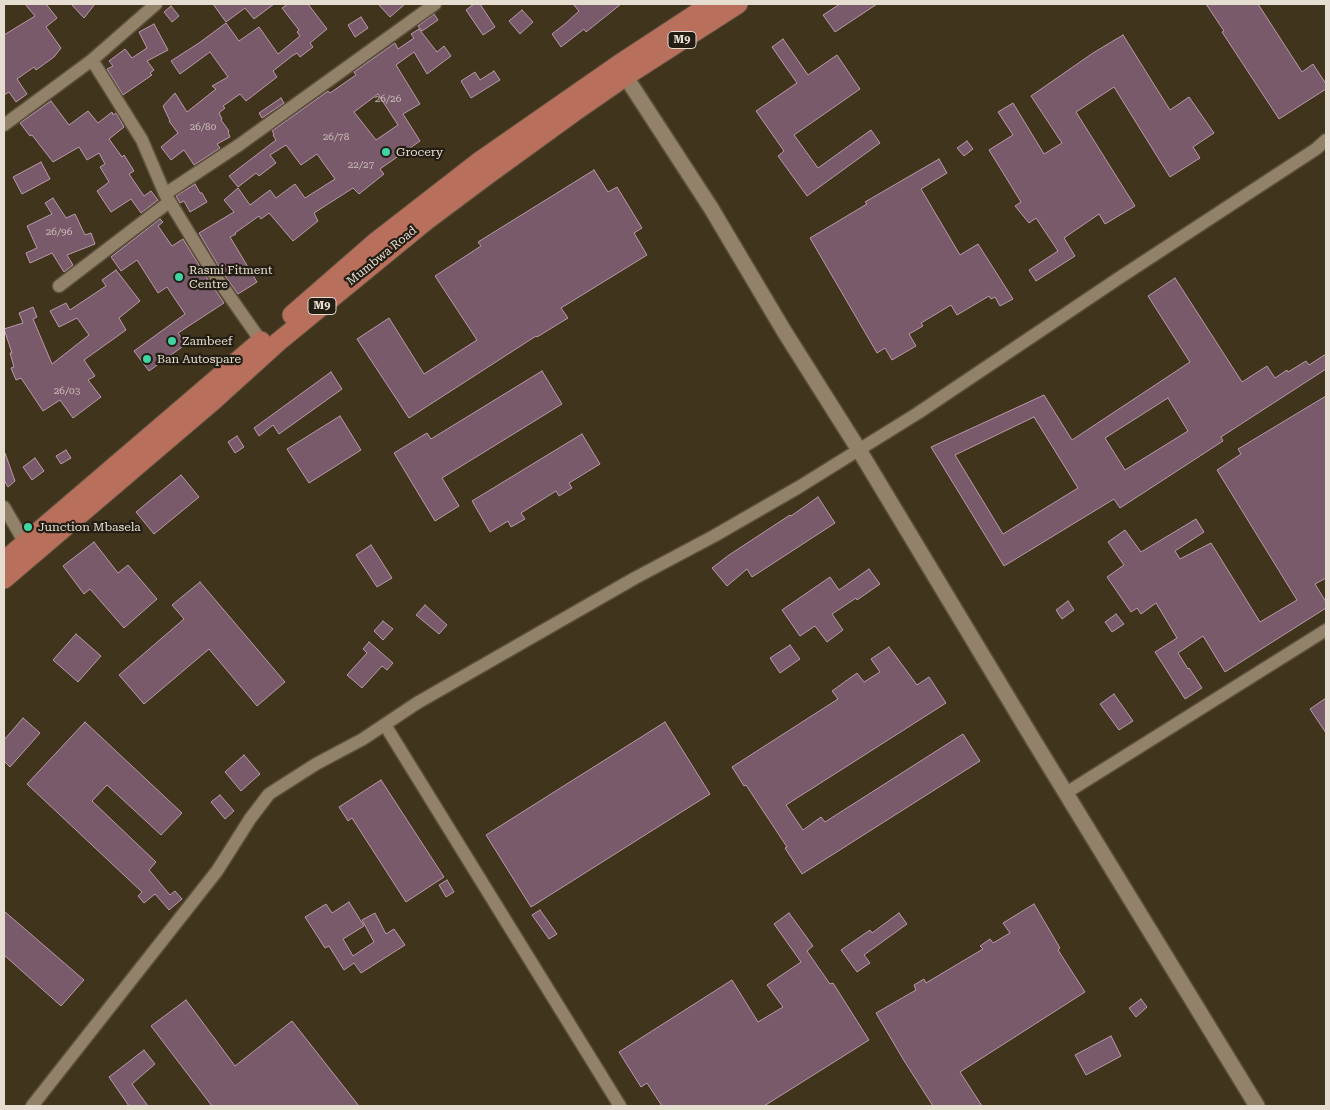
<!DOCTYPE html>
<style>
body{margin:0}
#map{position:relative;width:1330px;height:1110px;overflow:hidden;background:#41341d;font-family:"Roboto Serif",serif}
canvas{display:block}
.frame{position:absolute;inset:0;border:5px solid #e5ddd0;pointer-events:none}
</style>
<div id="map">
<canvas width="1330" height="1110"></canvas>
<div class="frame"></div>
</div>
<script>
const c = document.querySelector('canvas').getContext('2d');
c.lineJoin = 'round';
function fillPath(path, color) { c.fillStyle = color; c.fill(path, 'evenodd'); }
const shape = rows => new Path2D(rows.map(r => 'M' + r).join(''));
function strokePath(path, color, width, dash) { c.strokeStyle = color; c.lineWidth = width; c.lineCap = dash ? 'butt' : 'round'; c.setLineDash(dash || []); c.stroke(path); }
function label(font, color, halo, rows, align = 'center') {
  c.font = font + ' "Roboto Serif",serif'; c.lineWidth = 4.5; c.setLineDash([]); c.textBaseline = 'middle'; c.strokeStyle = halo; c.fillStyle = color; for (const [text, x, y, turn = 0] of rows) {
    c.save(); c.translate(x, y); c.rotate((+turn || 0) * Math.PI / 180); c.textAlign = isNaN(turn) ? turn : align; if (halo) c.strokeText(text, 0, 0); c.fillText(text, 0, 0); c.restore();
  }
}
const building = shape([
 [25,4,46,4,57,18,46,27,61,48,54,57,36,70,34,67,17,79,27,94,16,102,9,92,4,95,4,35,35,16,25,4],
 [71,4,95,4,84,18,71,4],
 [213,4,274,4,254,19,245,8,226,22,213,4],
 [288,4,308,4,327,29,310,43,313,47,300,57,297,53,292,56,273,71,277,77,246,101,240,94,223,106,225,108,219,113,222,119,221,120,229,131,228,132,230,137,217,144,220,148,194,165,184,150,171,160,161,147,178,133,169,121,170,121,163,106,175,93,187,112,216,89,212,86,228,77,210,52,180,74,171,61,199,43,226,23,239,41,259,27,278,54,300,36,297,32,299,30,282,8,288,4],
 [378,4,405,4,390,17,378,4],
 [474,4,480,4,495,27,483,35,466,10,474,4],
 [573,4,621,4,586,32,584,29,561,47,552,34,566,23,579,11,573,4],
 [840,4,877,4,835,32,823,15,840,4],
 [1206,4,1258,4,1302,72,1313,64,1326,84,1326,89,1279,119,1222,32,1224,31,1206,4],
 [171,6,179,16,172,22,164,12,171,6],
 [522,10,533,22,520,34,509,21,522,10],
 [434,14,438,20,422,31,418,26,434,14],
 [361,17,368,28,355,37,348,25,361,17],
 [154,24,168,50,147,61,154,70,150,73,152,75,123,95,107,69,113,66,109,61,125,49,132,58,147,48,139,32,154,24],
 [419,29,437,52,444,46,451,56,427,74,414,52,396,65,420,104,403,114,420,141,380,169,384,174,359,194,353,188,314,213,318,221,293,241,269,213,261,219,259,216,235,233,236,234,230,237,257,282,238,294,221,270,199,233,234,212,224,200,238,188,250,205,270,190,276,198,295,184,305,198,335,179,317,154,301,165,286,145,270,155,276,163,259,176,256,173,238,187,229,176,276,140,273,135,274,134,272,131,328,91,330,93,356,75,354,72,395,43,398,49,414,38,411,34,419,29],
 [378,94,398,125,376,140,354,112,378,94],
 [1123,35,1170,110,1189,97,1214,133,1193,147,1200,158,1170,177,1114,87,1076,112,1135,206,1105,224,1099,214,1064,238,1075,256,1036,281,1029,270,1058,251,1036,218,1029,223,1015,206,1021,202,989,150,1013,135,998,112,1013,103,1044,154,1062,143,1031,96,1093,53,1123,35],
 [783,39,808,75,837,55,860,89,794,135,818,168,871,130,880,143,807,196,778,156,784,151,756,111,797,83,772,47,783,39],
 [494,71,500,80,471,98,461,81,475,72,480,80,494,71],
 [281,98,284,103,262,118,259,113,281,98],
 [51,101,69,125,88,111,98,123,112,112,113,115,116,113,124,127,109,139,122,157,124,155,134,171,129,174,144,196,151,191,158,200,141,213,131,199,111,212,97,191,109,182,100,167,105,164,99,153,87,160,79,147,53,162,32,135,30,136,20,123,51,101],
 [967,141,973,149,964,156,957,148,967,141],
 [939,159,947,173,921,189,960,255,978,244,1013,299,1000,306,995,297,991,299,989,296,957,315,951,305,921,323,923,326,909,334,916,346,892,360,885,348,877,353,810,238,867,204,865,202,939,159],
 [41,162,50,179,22,194,13,177,41,162],
 [594,170,608,192,617,187,642,228,634,233,647,255,561,308,568,318,537,337,536,336,409,418,357,339,389,318,424,374,477,340,435,276,481,246,478,242,594,170],
 [195,184,200,193,202,193,207,202,190,212,184,201,180,203,176,196,195,184],
 [53,198,66,218,75,214,85,235,91,233,95,244,67,255,73,265,64,272,52,253,30,263,26,253,37,248,27,226,52,214,45,203,53,198],
 [160,219,163,222,158,226,172,246,183,239,207,278,224,303,178,333,186,344,149,371,134,351,185,314,167,287,158,293,137,260,121,271,111,257,160,219],
 [116,270,140,301,119,318,126,330,84,360,95,376,88,380,101,397,73,418,60,400,43,411,21,378,16,380,11,368,14,367,10,353,12,353,4,329,23,323,19,313,33,307,37,317,33,319,52,364,89,335,77,318,59,327,50,311,66,303,70,310,106,286,102,280,116,270],
 [1175,278,1242,382,1267,366,1275,378,1287,370,1288,372,1306,361,1309,365,1326,354,1326,369,1221,437,1223,441,1120,508,1114,499,1004,566,931,447,1044,395,1072,440,1190,362,1148,296,1175,278],
 [1168,398,1188,431,1125,470,1105,438,1168,398],
 [1034,417,1078,488,1003,534,955,455,1034,417],
 [542,371,562,404,442,478,459,506,435,521,394,453,427,433,431,439,542,371],
 [331,372,342,389,279,434,273,425,259,436,254,428,331,372],
 [1326,396,1326,578,1315,584,1326,602,1326,608,1225,672,1203,636,1178,653,1188,669,1189,668,1202,688,1185,699,1155,652,1177,638,1156,603,1141,614,1137,608,1131,612,1107,577,1124,565,1108,542,1125,530,1141,552,1196,519,1204,532,1175,551,1180,559,1211,543,1260,622,1297,600,1217,470,1241,454,1238,449,1326,396],
 [340,416,361,450,309,483,287,449,340,416],
 [582,434,600,464,569,483,572,488,559,496,556,491,521,513,525,519,511,527,508,521,490,532,472,501,582,434],
 [237,436,244,447,235,453,228,442,237,436],
 [66,450,71,458,61,464,56,456,66,450],
 [4,453,5,453,15,481,8,487,4,480,4,453],
 [35,458,44,471,32,480,23,467,35,458],
 [181,475,199,497,154,534,136,512,181,475],
 [818,497,835,523,752,577,747,569,727,586,712,568,729,555,790,515,791,516,818,497],
 [94,542,118,573,128,565,157,599,124,628,90,589,84,594,63,566,94,542],
 [371,545,392,578,377,587,356,555,371,545],
 [869,569,880,584,857,600,856,598,832,614,843,630,827,642,815,626,800,636,782,610,830,577,839,590,869,569],
 [200,582,285,682,257,706,209,649,144,704,119,675,184,619,172,605,200,582],
 [1068,601,1074,610,1062,619,1056,610,1068,601],
 [425,605,447,625,439,634,416,615,425,605],
 [1116,614,1124,624,1112,632,1105,622,1116,614],
 [383,621,393,629,383,640,374,631,383,621],
 [76,634,101,656,78,682,53,660,76,634],
 [369,642,393,663,387,670,382,666,362,688,347,675,367,653,363,649,369,642],
 [790,645,800,659,780,673,770,658,790,645],
 [889,647,917,685,929,677,946,703,786,805,803,830,821,817,825,822,963,734,980,761,802,874,785,848,787,847,746,785,744,786,732,767,838,699,832,691,857,673,864,682,880,672,871,659,889,647],
 [1114,694,1133,721,1119,730,1100,704,1114,694],
 [1326,698,1326,733,1310,709,1326,698],
 [23,718,40,733,10,767,4,761,4,740,23,718],
 [85,722,182,813,161,835,107,785,92,801,156,862,149,870,170,895,175,891,182,899,169,910,155,894,144,903,138,896,142,892,27,784,85,722],
 [665,722,710,794,531,907,486,835,665,722],
 [244,755,260,774,241,791,225,772,244,755],
 [381,780,444,877,406,902,352,818,348,821,339,807,381,780],
 [220,795,234,811,225,819,211,802,220,795],
 [447,880,454,892,446,897,439,885,447,880],
 [349,902,364,926,343,939,353,956,374,942,362,920,375,913,386,934,394,929,405,945,361,973,354,963,344,970,329,946,325,948,305,917,326,904,332,913,349,902],
 [1034,904,1060,948,1058,950,1085,992,960,1072,982,1106,933,1106,903,1059,876,1013,916,990,914,985,924,979,926,983,983,949,980,946,990,939,993,943,1010,933,1003,923,1034,904],
 [540,910,557,934,549,939,532,915,540,910],
 [4,911,84,980,61,1006,4,955,4,911],
 [789,913,813,946,807,951,830,984,833,983,869,1040,764,1106,662,1106,647,1083,641,1087,619,1052,732,980,758,1022,783,1007,767,985,801,962,774,924,789,913],
 [899,913,907,924,864,955,870,963,857,972,841,950,870,930,872,933,899,913],
 [1141,999,1147,1007,1136,1017,1129,1008,1141,999],
 [186,1000,235,1066,292,1021,359,1106,212,1106,151,1026,186,1000],
 [1111,1036,1121,1056,1086,1075,1075,1055,1111,1036],
 [144,1050,155,1064,132,1084,148,1106,129,1106,109,1077,144,1050]
]);
fillPath(building, '#795a6b');
strokePath(building, '#b89aaa', 1);
const minor = shape([
 [92,60,142,140,165,194],
 [4,125,92,60,156,4],
 [59,286,169,202],
 [261,341,214,274,165,194,239,145,435,4],
 [4,507,29,550],
 [385,725,620,1106],
 [1066,793,1326,630],
 [32,1106,217,871,250,819,269,794,316,764,363,739,417,703,635,578,714,536,799,487,918,413,1119,278,1316,149,1326,140]
]);
const tertiary = shape([
 [620,68,711,208,784,331,859,450,1034,741,1257,1106]
]);
const primary = shape([
 [292,315,377,241,480,161,618,65,711,4],
 [4,561,261,341],
 [4,579,214,400,278,342,427,220,490,173,574,112,626,76,738,4]
]);
strokePath(minor, '#5d513e', 15);
strokePath(tertiary, '#5d513e', 18);
strokePath(primary, '#5d513e', 21);
strokePath(minor, '#918269', 12);
strokePath(tertiary, '#918269', 15);
strokePath(primary, '#b86f5b', 19);
for (const [x, y, r, color] of [
 [386,152,5,"#3fd4a2"],
 [179,277,5,"#3fd4a2"],
 [172,341,5,"#3fd4a2"],
 [147,359,5,"#3fd4a2"],
 [28,527,5,"#3fd4a2"]
]) { const dot = new Path2D(); dot.arc(x, y, r, 0, 2 * Math.PI); c.fillStyle = color; c.fill(dot); strokePath(dot, '#231d13', 2); }
label('10px', '#cabcb7', null, [
 ["26/26",388,99],
 ["26/80",203,127],
 ["26/78",336,137],
 ["22/27",361,165],
 ["26/96",59,232],
 ["26/03",67,391]
]);
for (const [x, y, w] of [
 [682,40,28],
 [322,306,28]
]) { const box = new Path2D(); box.roundRect(x - w / 2, y - 8.5, w, 17, 4); c.fillStyle = '#231d13'; c.fill(box); strokePath(box, '#e5ddd0', 1); }
label('bold 11px', '#e5ddd0', null, [
 ["M9",682,40],
 ["M9",322,306]
]);
label('12px', '#e5ddd0', '#231d13', [
 ["Grocery",396,152],
 ["Rasmi Fitment",189,270],
 ["Centre",189,284],
 ["Zambeef",182,341],
 ["Ban Autospare",157,359],
 ["Junction Mbasela",38,527]
], 'left');
label('12px', '#e5ddd0', '#231d13', [
 ["Mumbwa Road",382,256,-39]
]);
</script>
